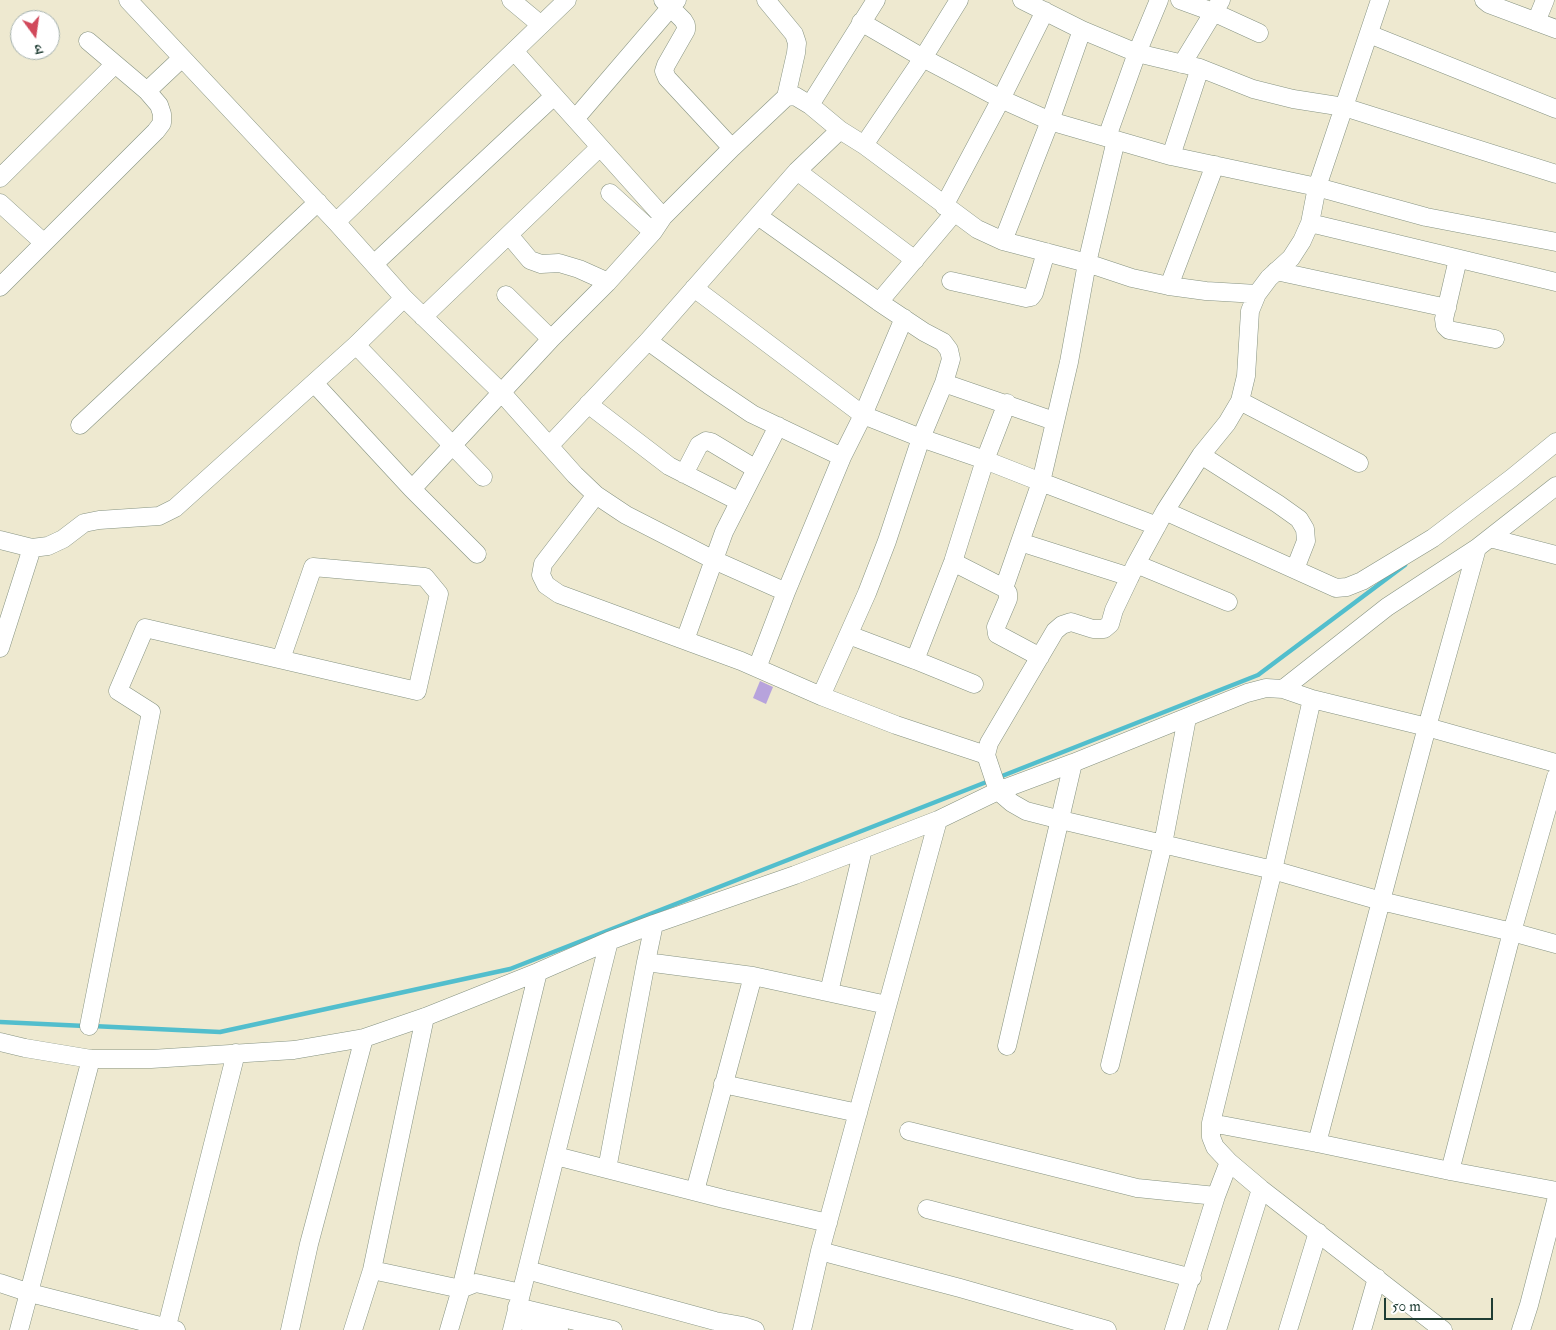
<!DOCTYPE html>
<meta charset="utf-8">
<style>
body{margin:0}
#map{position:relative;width:1556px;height:1330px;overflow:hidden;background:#eee9d0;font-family:"IM FELL Double Pica","Noto Serif Devanagari",serif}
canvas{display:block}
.north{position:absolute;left:10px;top:10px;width:50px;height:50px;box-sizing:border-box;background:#fff;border:1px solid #a5b1ae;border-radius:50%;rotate:166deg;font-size:14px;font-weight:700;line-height:20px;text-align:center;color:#1f3d34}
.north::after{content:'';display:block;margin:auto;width:18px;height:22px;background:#d1495b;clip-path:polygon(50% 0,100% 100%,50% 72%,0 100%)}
.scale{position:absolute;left:1384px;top:1298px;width:109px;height:22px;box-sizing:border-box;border:2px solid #1f3d34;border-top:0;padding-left:6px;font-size:15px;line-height:18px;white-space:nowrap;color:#1f3d34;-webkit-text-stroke:4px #fff;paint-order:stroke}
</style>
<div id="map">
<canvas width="1556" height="1330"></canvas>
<div class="north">उ</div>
<div class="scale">50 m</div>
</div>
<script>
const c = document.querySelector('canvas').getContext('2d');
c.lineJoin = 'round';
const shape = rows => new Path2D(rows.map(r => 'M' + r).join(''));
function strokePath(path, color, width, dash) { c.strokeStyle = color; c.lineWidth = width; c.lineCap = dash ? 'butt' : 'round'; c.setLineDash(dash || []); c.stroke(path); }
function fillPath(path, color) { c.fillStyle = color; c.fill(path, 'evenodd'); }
strokePath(shape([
 [997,778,1258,675,1405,565],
 [0,1022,85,1026],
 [92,1026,220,1032,510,969,989,781]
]), '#52becd', 4.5);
fillPath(shape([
 [760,681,773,687,766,704,753,698]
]), '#b7a3dc');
const street = shape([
 [128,0,336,222,404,298,502,393,575,475,596,495,626,515,714,560,786,592],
 [511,0,541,25],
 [663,0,683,20,686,25,686,30,666,65,664,71,667,78,732,148],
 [766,0,794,34,797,43,796,53,786,97,795,96,810,105,840,130,864,145,977,229,1003,241,1087,263,1132,278,1169,286,1206,291,1257,294],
 [1022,0,1082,30,1137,53,1200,68,1253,89,1293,99,1344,107,1556,174],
 [1180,0,1213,12,1259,33],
 [1380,0,1317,187,1310,223,1302,241,1291,258,1269,278,1257,294,1250,311,1246,376,1240,401,1227,423,1201,455,1165,511,1136,564,1114,610,1110,624,1104,629,1093,629,1071,622,1062,625,1055,631,989,743,986,755,998,791,1012,803,1026,811,1061,820,1273,870,1381,901,1512,932,1556,944],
 [1484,0,1489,4,1556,29],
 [861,22,923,58,1001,99,1050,121,1171,156,1200,68],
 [1536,22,1545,0],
 [1369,34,1556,109],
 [88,41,147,91],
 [514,51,663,217],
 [1182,64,1221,0],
 [810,105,876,0],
 [575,119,677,0],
 [1107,137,1137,53,1159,0],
 [864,145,923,58,959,0],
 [1171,156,1317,187,1426,217,1556,242],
 [797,171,915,260],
 [0,178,115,64],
 [610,193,653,232],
 [0,203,44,243],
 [944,206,1001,99,1045,11],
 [758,216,879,302,924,332,943,342,949,350,951,359,944,383,921,438,887,541,867,593,821,696],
 [336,222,567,0],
 [1310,223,1556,282],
 [509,235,530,260,541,264,559,263,579,269,608,282],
 [1003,241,1050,121,1082,30],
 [1458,259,1444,319,1445,326,1449,330,1495,339],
 [374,264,554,96],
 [1276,271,1447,308],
 [951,281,1026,298,1031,297,1034,293,1046,252],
 [1169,286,1215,165],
 [0,287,156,131,162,123,162,114,159,105,147,91,182,58],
 [694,288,863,415,921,438,985,460,1041,482,1069,362,1087,263,1116,140],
 [506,295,551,339],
 [879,302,954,213],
 [423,317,600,147],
 [648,341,709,385,752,414,842,457],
 [356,345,483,477],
 [314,383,412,489,477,554],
 [944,383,1054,421],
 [1240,401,1359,463],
 [588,404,669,466,738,501],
 [80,425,318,202],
 [550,445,648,341,797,171,840,130],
 [1201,455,1278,504,1299,519,1305,529,1306,541,1295,569],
 [684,474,699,445,706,441,711,442,756,469],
 [412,489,551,339,608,282,653,232,663,217,732,148,786,97],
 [596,495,543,564,541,575,546,585,559,594,741,661,821,696,896,725,986,755],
 [1165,511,1336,588,1347,587,1362,581,1433,538,1512,478,1556,442],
 [1490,538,1556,555],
 [0,540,32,548,0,648],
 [1020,542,1130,577],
 [32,548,48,546,63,539,84,523,99,520,159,516,175,508,356,345,404,298],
 [953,562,1004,588,1008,593,1008,599,996,627,997,634,1040,657],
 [1136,564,1228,602],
 [1004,588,1041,482,1157,526],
 [849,635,915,660,974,684],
 [685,640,724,532,778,426],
 [915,660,953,562,985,460,1007,403],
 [757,668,786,592,842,457,863,415,904,318],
 [1283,689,1387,607,1477,548,1556,486],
 [1556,763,1427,727,1312,699,1273,870,1211,1123,1317,1143,1450,1171,1556,1191],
 [654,924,646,962,753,976,887,1005],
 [829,992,863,849],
 [89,1026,151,712,118,691,145,628,417,691,439,594,425,577,313,567,281,659],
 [0,1042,25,1048,91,1059,151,1059,294,1050,364,1038,425,1017,538,972,609,941,654,924,795,875,863,849,938,820,998,791,1073,763,1247,693,1266,688,1283,689,1312,699],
 [1007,1046,1073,763],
 [1110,1065,1163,844,1187,718],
 [723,1084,858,1113],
 [1211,1123,1211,1137,1215,1147,1229,1162,1261,1189,1443,1330],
 [909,1131,1137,1188,1216,1196],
 [1317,1143,1427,727,1477,548],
 [556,1156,724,1199,828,1223],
 [607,1169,646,962],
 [1450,1171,1512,932,1556,777],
 [695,1191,753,976],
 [927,1209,1192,1278],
 [820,1251,960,1288,1107,1330],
 [372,1270,461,1289,476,1283,521,1293],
 [527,1270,715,1321,743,1326,755,1330],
 [0,1283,30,1293,176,1330],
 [517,1307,613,1330],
 [516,1319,559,1330],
 [19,1330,91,1059],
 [166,1330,236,1053],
 [290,1330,309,1244,364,1038],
 [353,1330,372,1270,425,1017],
 [449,1330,461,1289,538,972],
 [512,1330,609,941],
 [802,1330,820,1251,938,820],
 [1174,1330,1216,1196,1229,1162],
 [1217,1330,1261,1189],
 [1288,1330,1318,1232],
 [1362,1330,1377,1278],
 [1521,1330,1529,1305,1556,1201]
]);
strokePath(street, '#869382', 19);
strokePath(street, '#fff', 18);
</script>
